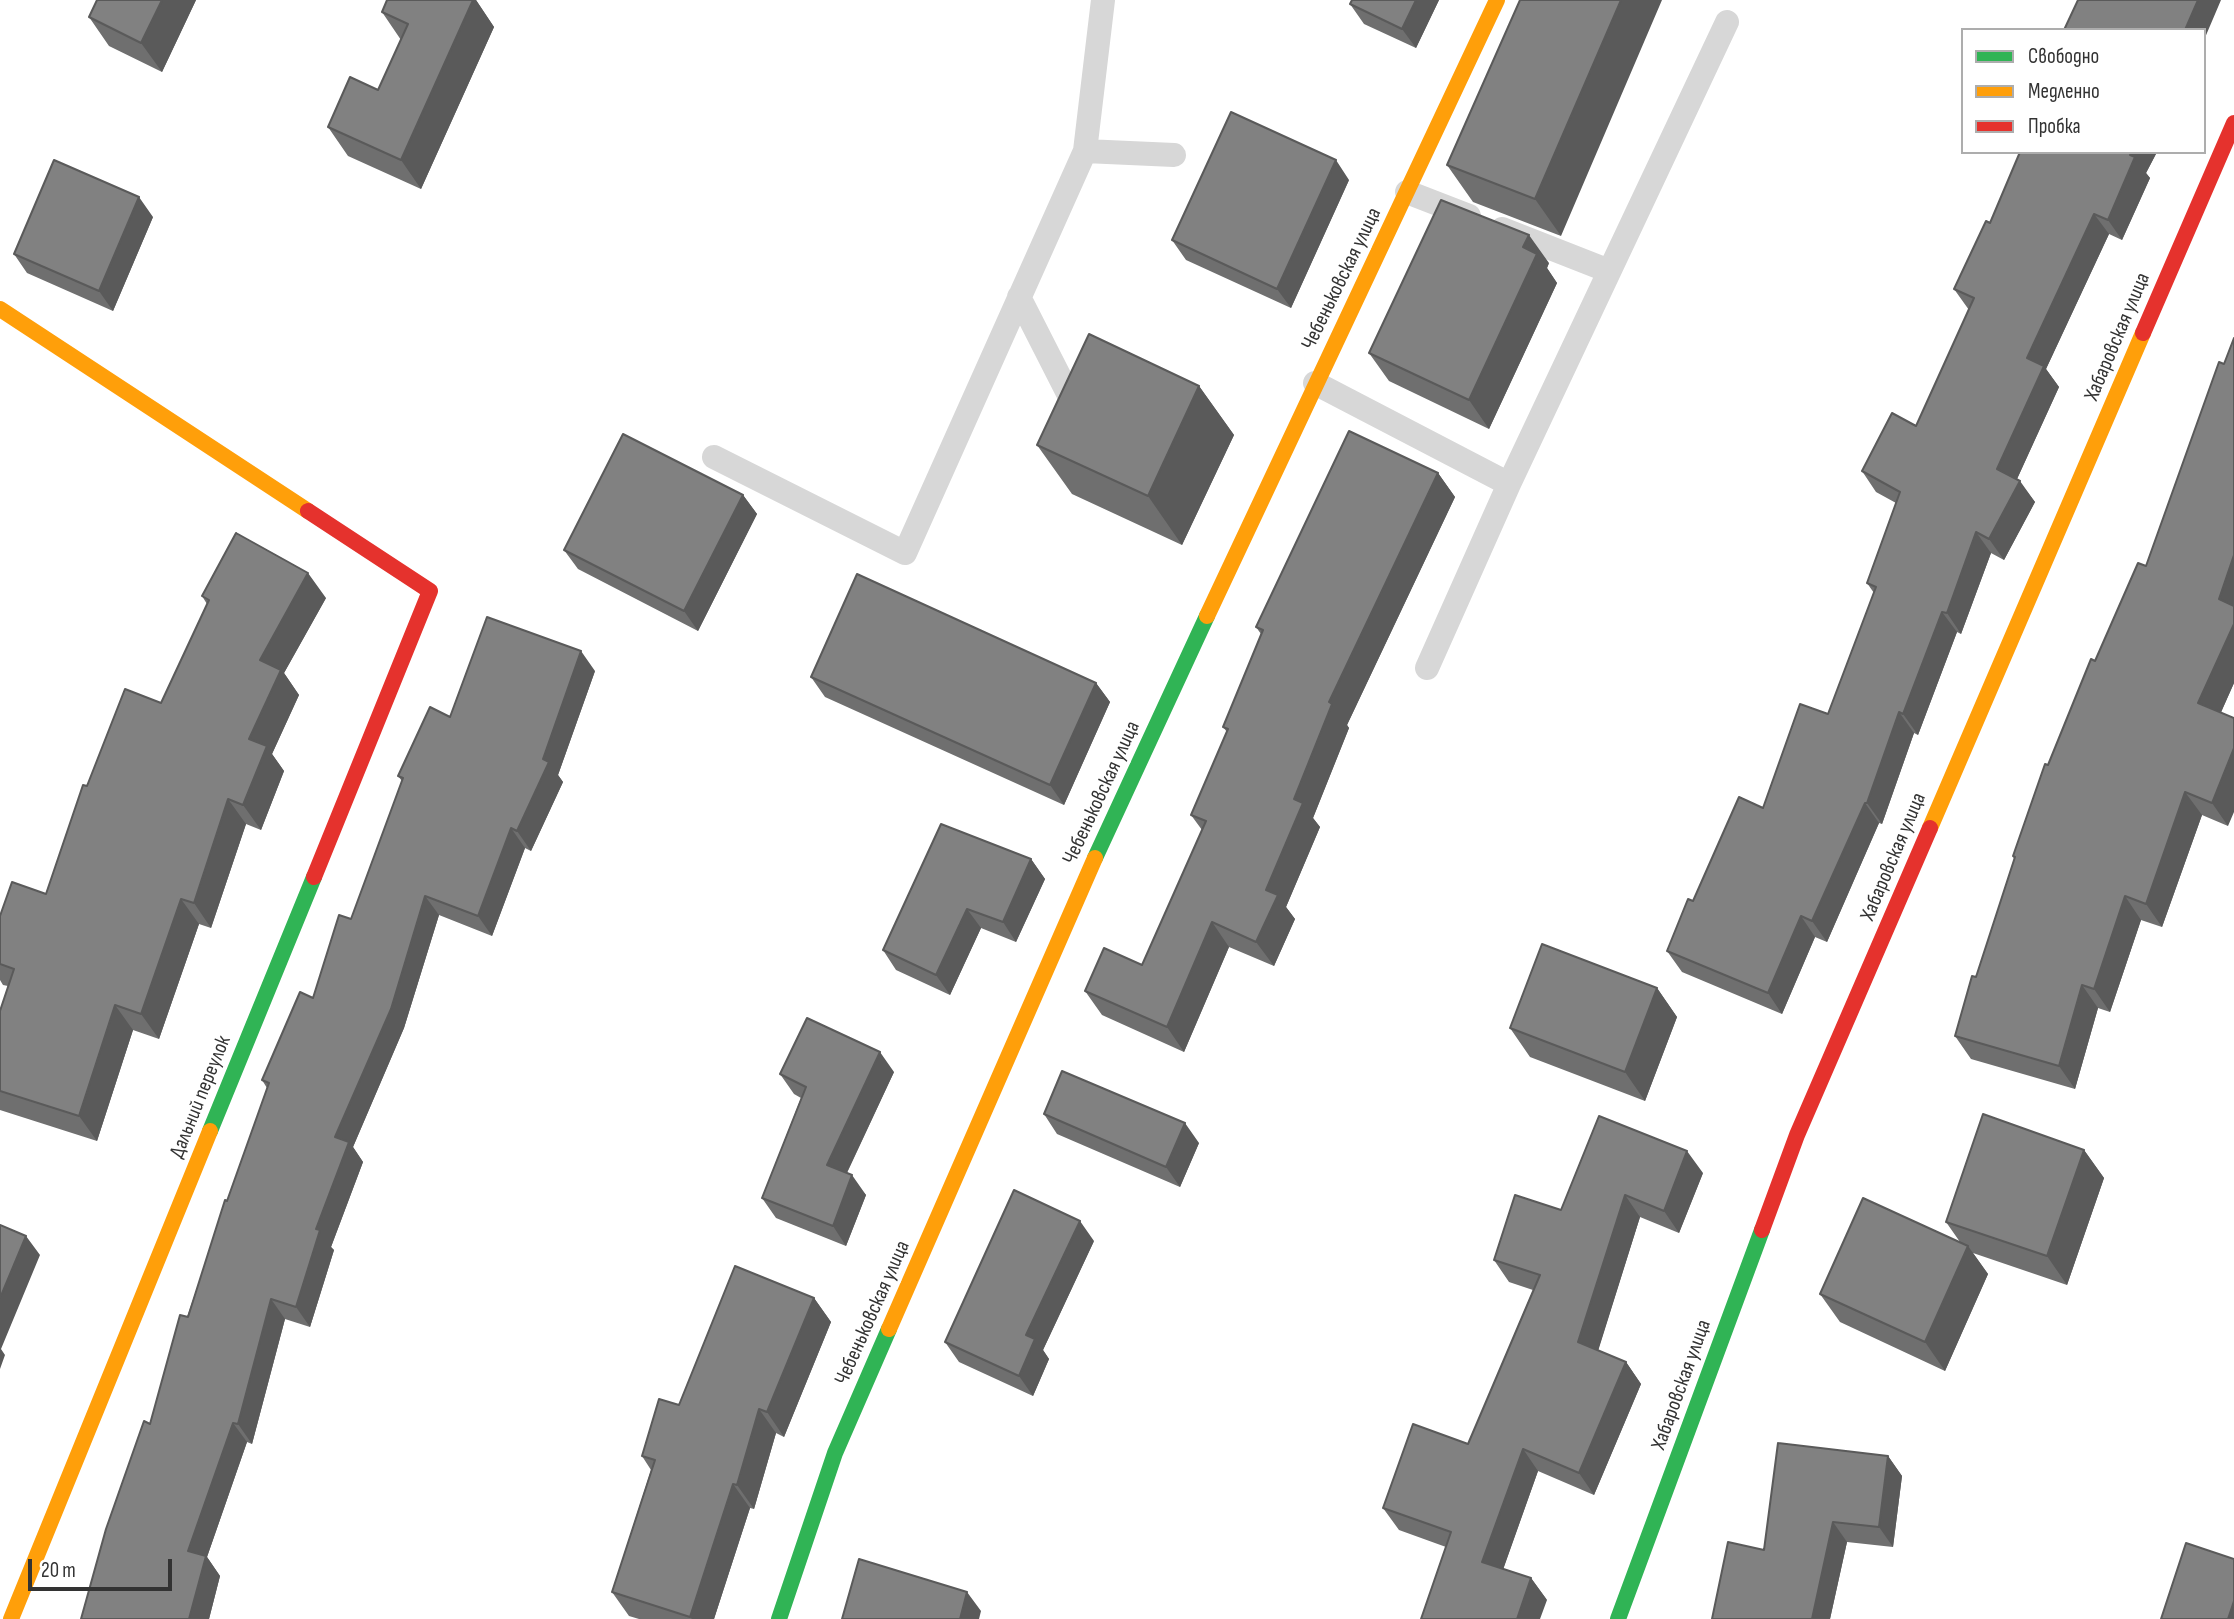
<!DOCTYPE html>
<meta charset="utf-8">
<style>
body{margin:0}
#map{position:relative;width:2234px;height:1619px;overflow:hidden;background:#fff;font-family:"Sofia Sans Condensed",sans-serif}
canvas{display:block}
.legend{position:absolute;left:1961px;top:28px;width:245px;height:126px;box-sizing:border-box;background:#fff;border:2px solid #adadad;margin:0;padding:9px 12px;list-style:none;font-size:21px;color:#333}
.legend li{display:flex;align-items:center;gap:14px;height:35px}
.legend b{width:35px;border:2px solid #adadad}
.scale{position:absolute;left:28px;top:1559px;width:144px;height:32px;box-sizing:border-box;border:4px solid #333;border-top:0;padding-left:9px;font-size:21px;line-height:24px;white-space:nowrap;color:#333;-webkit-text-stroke:5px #fff;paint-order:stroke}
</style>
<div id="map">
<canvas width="2234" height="1619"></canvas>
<ul class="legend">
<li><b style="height:9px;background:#30b455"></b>Свободно</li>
<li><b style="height:9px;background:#ff9f0a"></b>Медленно</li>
<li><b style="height:9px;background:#e5322d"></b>Пробка</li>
</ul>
<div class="scale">20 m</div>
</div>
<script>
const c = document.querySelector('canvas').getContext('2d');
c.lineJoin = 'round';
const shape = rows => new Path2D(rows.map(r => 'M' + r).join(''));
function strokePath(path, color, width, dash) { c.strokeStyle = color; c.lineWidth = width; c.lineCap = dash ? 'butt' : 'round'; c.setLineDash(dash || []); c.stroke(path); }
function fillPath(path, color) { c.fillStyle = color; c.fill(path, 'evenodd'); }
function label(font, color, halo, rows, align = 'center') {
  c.font = font + ' "Sofia Sans Condensed",sans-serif'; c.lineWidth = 7; c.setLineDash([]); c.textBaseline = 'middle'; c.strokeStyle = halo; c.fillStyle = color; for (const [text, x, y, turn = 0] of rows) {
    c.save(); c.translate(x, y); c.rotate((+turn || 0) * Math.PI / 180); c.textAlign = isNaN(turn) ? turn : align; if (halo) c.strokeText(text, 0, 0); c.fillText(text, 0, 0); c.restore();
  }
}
strokePath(shape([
 [1085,151,1174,155],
 [1407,192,1469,216],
 [1502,229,1609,271],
 [1019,297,1076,409],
 [1315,383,1509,484],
 [714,457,905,553,1085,151,1103,0],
 [1427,668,1509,484,1727,22]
]), '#d7d7d7', 24);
strokePath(shape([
 [1095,858,1207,616],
 [210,1131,314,877],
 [779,1619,835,1453,889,1329],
 [1618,1619,1762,1230]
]), '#30b455', 16);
strokePath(shape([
 [0,309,308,511],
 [1207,616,1497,0],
 [1930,828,2143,333],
 [889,1329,1095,858],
 [11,1619,210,1131]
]), '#ff9f0a', 16);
strokePath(shape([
 [2143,333,2234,123],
 [308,511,430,591,314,877],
 [1762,1230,1797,1135,1930,828]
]), '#e5322d', 16);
fillPath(shape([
 [97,0,196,0,162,72,109,46,89,17],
 [387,0,476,0,494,27,421,189,348,156,328,127,378,90,401,40,382,12],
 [1439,0,1416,48,1364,24,1350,4],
 [1520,0,1561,236,1473,202,1447,165],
 [2020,152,2157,152,2146,173,2150,178,2122,240,2109,234,2046,369,2059,387,2017,479,2035,502,2004,560,1991,553,1961,634,1957,632,1918,735,1914,733,1882,824,1879,823,1827,942,1815,937,1782,1014,1682,972,1667,951,1693,901,1763,808,1828,714,1874,593,1867,583,1896,503,1876,492,1862,471,1916,426,1969,310,1954,289,1990,223],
 [1349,180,1291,308,1186,260,1172,240],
 [153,217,113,311,27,273,14,254],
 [1549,263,1547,268,1557,283,1489,429,1389,381,1369,353],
 [2234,338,2234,683,2221,712,2228,826,2202,815,2162,927,2141,920,2110,1012,2098,1008,2075,1089,1971,1059,1955,1036,1976,977,2014,859,2013,856,2048,765,2095,661,2146,566],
 [1199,386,1234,435,1182,545,1072,494,1037,445],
 [1438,473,1455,497,1347,725,1349,728,1313,818,1320,827,1286,907,1295,919,1274,966,1229,947,1184,1052,1102,1015,1085,991,1142,965,1202,830,1191,815,1227,732,1223,727,1261,634,1256,627],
 [743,495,757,514,698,631,578,569,564,550],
 [202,596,326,598,284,673,299,695,272,754,284,771,261,830,246,824,211,928,199,924,159,1039,133,1030,97,1141,0,1110,0,1011,8,986,3,985,0,980,0,916,46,894,87,786,161,703,207,604],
 [595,671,558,775,563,782,531,851,525,848,492,936,439,915,404,1028,353,1147,363,1162,331,1247,334,1250,310,1327,285,1319,252,1444,247,1442,207,1557,220,1576,209,1619,150,1424,227,1201,267,1088,262,1080,313,998,351,919,402,781,398,776,450,717],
 [811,677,1096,683,1110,702,1064,805,825,697],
 [1031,859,1045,879,1016,942,981,928,950,995,896,970,883,950],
 [1657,988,1677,1017,1645,1101,1530,1057,1510,1028],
 [894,1072,847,1173,866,1195,846,1246,776,1218,762,1198,801,1098,794,1094,780,1074],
 [1044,1114,1199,1143,1180,1187,1057,1134],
 [2084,1150,2104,1178,2067,1285,1973,1253,1988,1274,1945,1371,1840,1322,1820,1294,1960,1242,1946,1222],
 [1703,1173,1679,1233,1640,1217,1598,1350,1626,1362,1641,1384,1594,1495,1538,1471,1503,1569,1531,1578,1547,1600,1446,1547,1399,1530,1383,1508,1468,1444,1533,1290,1509,1282,1494,1260,1561,1210],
 [1094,1241,1043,1350,1049,1359,1033,1396,959,1362,945,1342],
 [814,1298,831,1322,784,1437,776,1433,754,1509,750,1508,714,1619,639,1619,629,1616,612,1592,651,1470,642,1456,679,1405],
 [1888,1456,1902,1476,1893,1547,1847,1542,1830,1619,1712,1619,1764,1550]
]), '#6f6f6f');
fillPath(shape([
 [162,0,196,0,162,72,141,43],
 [473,0,476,0,494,27,421,189,401,160],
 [1416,0,1439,0,1416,48,1402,29],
 [1621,0,1662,0,1561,236,1535,199],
 [2198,0,2221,0,2204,40,2204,30,2185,30],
 [2132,152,2157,152,2146,173,2150,178,2122,240,2108,220],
 [1336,160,1349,180,1291,308,1277,289],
 [139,197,153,217,113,311,99,291],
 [2094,214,2109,234,2046,369,2059,387,2012,490,1997,469,2027,358],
 [1529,235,1549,263,1547,268,1557,283,1489,429,1469,400,1523,247],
 [1199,386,1234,435,1182,545,1148,496],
 [1438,473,1455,497,1347,725,1349,728,1313,818,1320,827,1286,907,1295,919,1274,966,1256,942,1266,890,1294,799,1329,702],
 [2020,481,2035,502,2004,560,1989,539],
 [743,495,757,514,698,631,684,611],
 [1976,532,1991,553,1961,634,1947,613],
 [2234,555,2234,620,2219,599],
 [308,573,326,598,284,673,299,695,272,754,284,771,261,830,243,805,249,739,260,660],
 [1942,612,1957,632,1918,735,1903,714],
 [2234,624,2234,683,2215,726,2198,703],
 [581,651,595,671,558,775,563,782,531,851,517,831],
 [1096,683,1110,702,1064,805,1050,785],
 [1899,712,1914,733,1882,824,1867,803],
 [2234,748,2234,812,2228,826,2212,803],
 [2185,792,2202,815,2162,927,2146,904],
 [228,799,246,824,211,928,194,903],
 [1865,803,1879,823,1827,942,1812,921],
 [511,828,525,848,492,936,478,916],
 [1031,859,1045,879,1016,942,1003,922],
 [425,896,439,915,404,1028,353,1147,363,1162,331,1247,334,1250,310,1327,296,1307,316,1229,335,1137],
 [2125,896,2141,920,2110,1012,2094,989],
 [181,899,199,924,159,1039,141,1014],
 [967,909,981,928,950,995,936,975],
 [1801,916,1815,937,1782,1014,1768,993],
 [1212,922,1229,947,1184,1052,1167,1027],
 [2082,985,2098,1008,2075,1089,2059,1066],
 [1657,988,1677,1017,1645,1101,1625,1072],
 [115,1005,133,1030,97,1141,79,1116],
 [880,1052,894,1072,841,1185,827,1165],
 [1185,1123,1199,1143,1180,1187,1166,1167],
 [2084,1150,2104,1178,2067,1285,2047,1256],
 [1687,1151,1703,1173,1679,1233,1664,1211],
 [852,1175,866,1195,846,1246,833,1226],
 [1625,1195,1640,1217,1594,1364,1578,1342],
 [1080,1221,1094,1241,1043,1350,1049,1359,1033,1396,1019,1376,1026,1335],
 [26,1236,40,1255,1,1349,5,1355,0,1369,0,1298],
 [1968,1246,1988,1274,1945,1371,1925,1342],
 [814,1298,831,1322,784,1437,767,1412],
 [271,1299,285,1319,252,1444,238,1424],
 [1626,1362,1641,1384,1594,1495,1579,1473],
 [759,1409,776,1433,754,1509,737,1485],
 [233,1423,247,1442,207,1557,220,1576,209,1619,189,1619,188,1551],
 [1523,1449,1538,1471,1498,1584,1482,1562],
 [1888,1456,1902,1476,1893,1547,1879,1527],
 [733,1484,750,1508,714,1619,692,1619,690,1617],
 [1833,1522,1847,1542,1830,1619,1812,1619],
 [1531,1578,1547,1600,1540,1619,1517,1619],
 [967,1592,981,1611,979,1619,960,1619],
 [2234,1601,2234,1619,2228,1619]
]), '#5a5a5a');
const building = shape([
 [97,0,162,0,141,43,89,17,97,0],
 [387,0,473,0,401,160,328,127,350,77,378,90,408,24,382,12,387,0],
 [1352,0,1416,0,1402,29,1350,4,1352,0],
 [1520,0,1621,0,1535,199,1447,165,1520,0],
 [2078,0,2198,0,2185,30,2064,30,2078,0],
 [1231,112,1336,160,1277,289,1172,240,1231,112],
 [2020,152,2132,152,2130,155,2135,157,2108,220,2094,214,2027,358,2044,366,1997,469,2020,481,1989,539,1976,532,1947,613,1942,612,1903,714,1899,712,1867,803,1865,803,1812,921,1801,916,1768,993,1667,951,1688,899,1693,901,1739,797,1763,808,1800,704,1828,714,1876,587,1867,583,1900,492,1862,471,1892,413,1916,426,1974,298,1954,289,1986,221,1990,223,2020,152],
 [54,160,139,197,99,291,14,254,54,160],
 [1441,200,1529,235,1523,247,1537,254,1469,400,1369,353,1441,200],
 [1089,334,1199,386,1148,496,1037,445,1089,334],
 [2234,338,2234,555,2219,599,2234,606,2234,624,2198,703,2234,718,2234,748,2212,803,2185,792,2146,904,2125,896,2094,989,2082,985,2059,1066,1955,1036,1972,976,1976,977,2015,857,2013,856,2045,764,2048,765,2091,659,2095,661,2138,563,2146,566,2219,362,2224,364,2234,338],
 [1349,431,1438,473,1329,702,1332,704,1294,799,1303,803,1266,890,1278,895,1256,942,1212,922,1167,1027,1085,991,1104,948,1142,965,1206,821,1191,815,1228,729,1223,727,1263,630,1256,627,1349,431],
 [623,434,743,495,684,611,564,550,623,434],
 [236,533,308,573,260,660,281,670,249,739,267,746,243,805,228,799,194,903,181,899,141,1014,115,1005,79,1116,0,1091,0,1011,14,969,0,964,0,916,12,882,46,894,83,785,87,786,125,689,161,703,209,600,202,596,236,533],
 [857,574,1096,683,1050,785,811,677,857,574],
 [487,617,581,651,543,759,549,762,517,831,511,828,478,916,425,896,391,1009,335,1137,349,1142,316,1229,320,1230,296,1307,271,1299,238,1424,233,1423,188,1551,206,1556,189,1619,81,1619,106,1529,144,1421,150,1424,180,1315,188,1317,225,1200,227,1201,269,1083,262,1080,300,992,313,998,339,915,351,919,403,778,398,776,430,707,450,717,487,617],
 [941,824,1031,859,1003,922,967,909,936,975,883,950,941,824],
 [1542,944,1657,988,1625,1072,1510,1028,1542,944],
 [807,1018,880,1052,827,1165,852,1175,833,1226,762,1198,806,1087,780,1074,807,1018],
 [1062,1071,1185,1123,1166,1167,1044,1114,1062,1071],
 [1983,1114,2084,1150,2047,1256,1946,1222,1983,1114],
 [1599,1116,1687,1151,1664,1211,1625,1195,1578,1342,1626,1362,1579,1473,1523,1449,1482,1562,1531,1578,1517,1619,1421,1619,1451,1532,1383,1508,1413,1424,1468,1444,1540,1275,1494,1260,1515,1195,1561,1210,1599,1116],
 [1014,1190,1080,1221,1026,1335,1035,1339,1019,1376,945,1342,1014,1190],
 [1863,1198,1968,1246,1925,1342,1820,1294,1863,1198],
 [0,1225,26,1236,0,1298,0,1225],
 [735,1266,814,1298,767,1412,759,1409,737,1485,733,1484,690,1617,612,1592,655,1460,642,1456,659,1399,679,1405,735,1266],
 [1778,1443,1888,1456,1879,1527,1833,1522,1812,1619,1712,1619,1728,1542,1764,1550,1778,1443],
 [2186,1543,2234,1559,2234,1601,2228,1619,2161,1619,2186,1543],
 [859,1559,967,1592,960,1619,842,1619,859,1559]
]);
fillPath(building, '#818181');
strokePath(building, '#5a5a5a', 2);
label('21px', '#333', '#fff', [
 ["Чебеньковская улица",1342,279,-64],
 ["Хабаровская улица",2118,337,-67],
 ["Чебеньковская улица",1102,793,-65],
 ["Хабаровская улица",1894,857,-67],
 ["Дальний переулок",201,1097,-68],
 ["Чебеньковская улица",873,1313,-66],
 ["Хабаровская улица",1682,1385,-70]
]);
</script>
